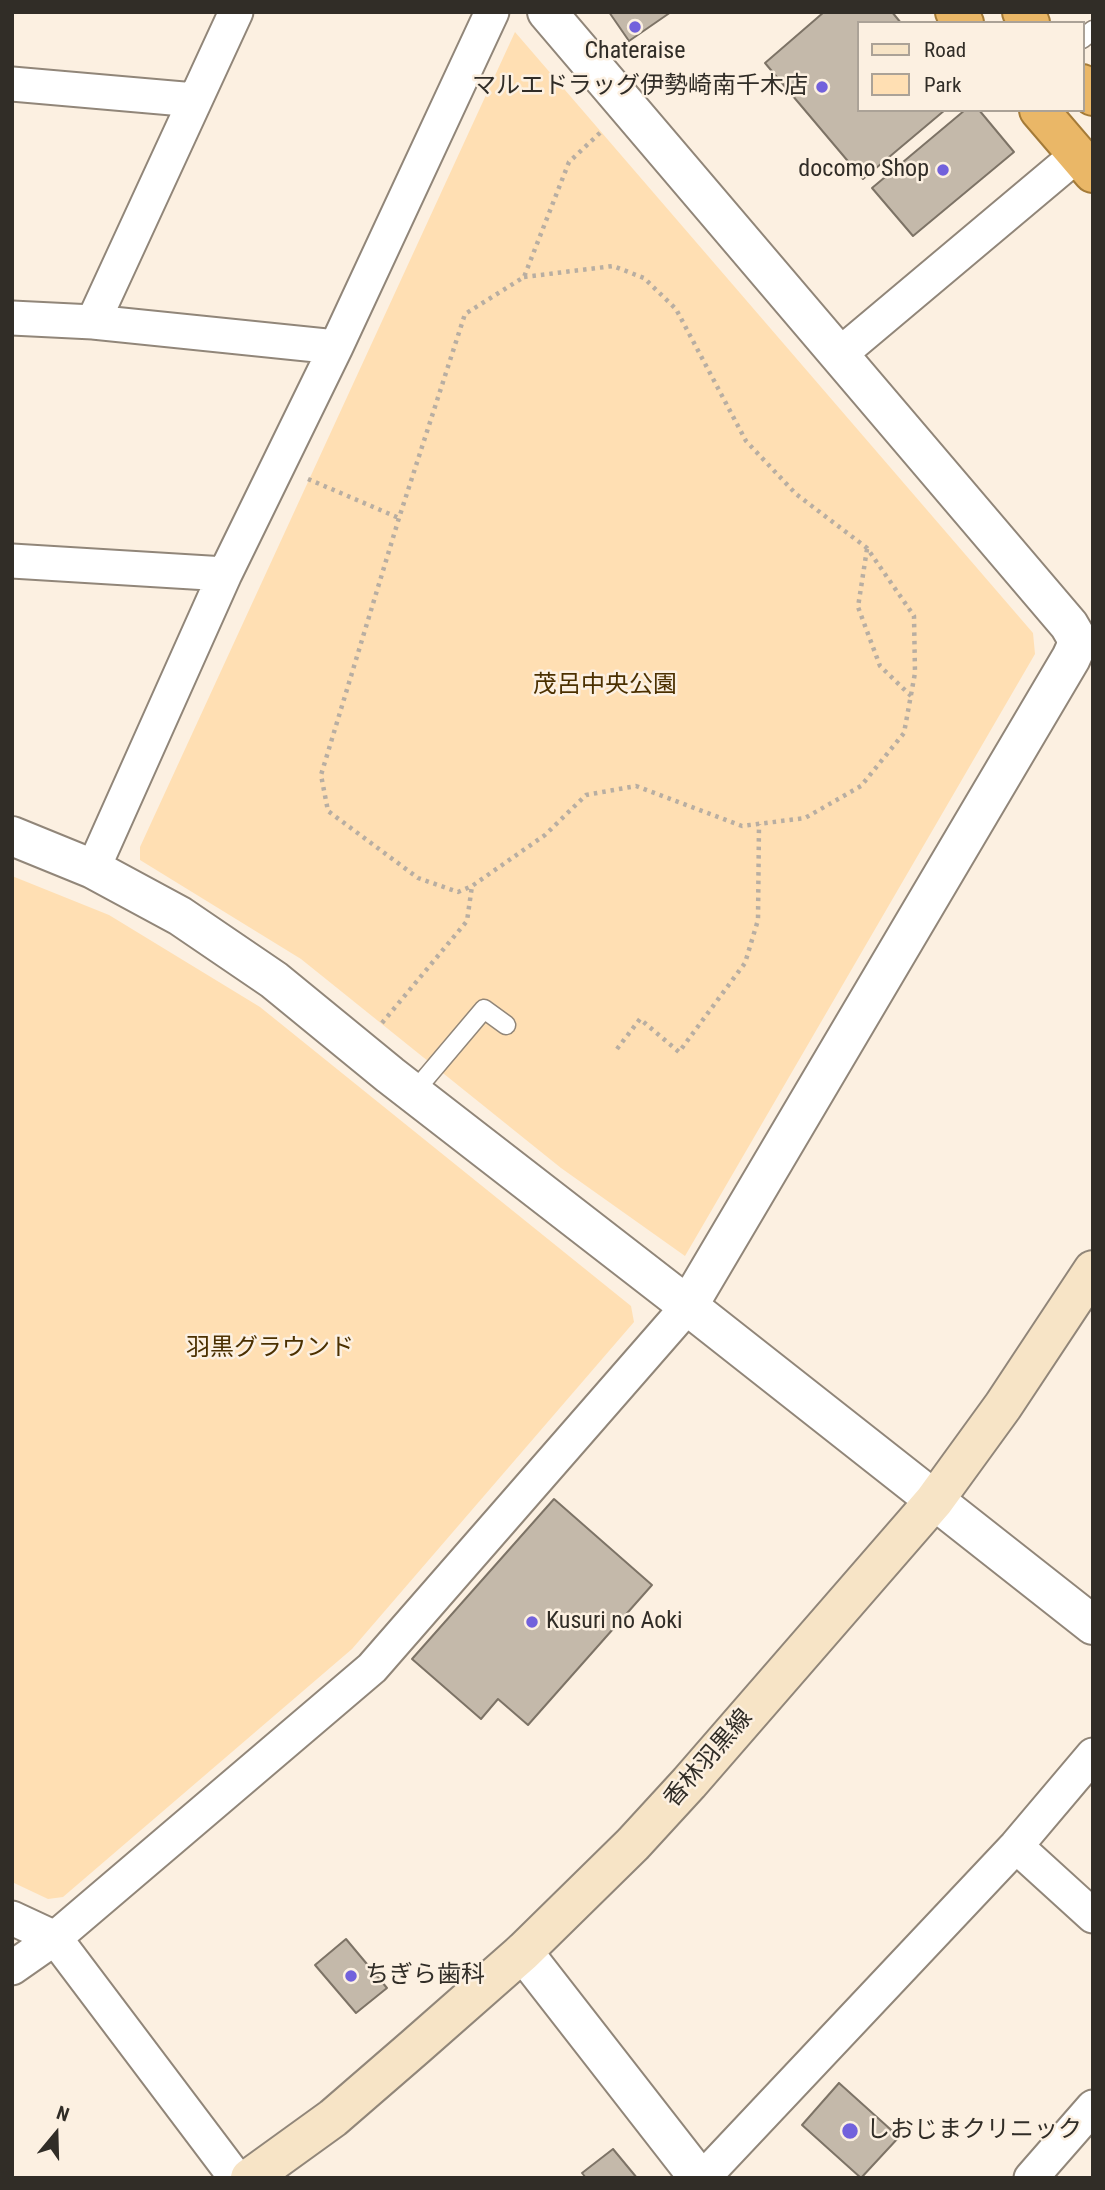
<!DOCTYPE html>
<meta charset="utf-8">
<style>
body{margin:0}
#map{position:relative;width:1105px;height:2190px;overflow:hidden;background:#fcf0e1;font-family:"Roboto Condensed",sans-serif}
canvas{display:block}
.frame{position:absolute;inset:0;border:14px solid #312d27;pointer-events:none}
.legend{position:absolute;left:857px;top:21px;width:228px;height:91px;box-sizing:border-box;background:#fcf0e1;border:2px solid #aba297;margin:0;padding:9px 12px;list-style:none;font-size:21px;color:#312d27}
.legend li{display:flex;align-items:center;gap:14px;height:35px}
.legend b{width:35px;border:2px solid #aba297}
.north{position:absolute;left:21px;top:2099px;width:70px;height:70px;-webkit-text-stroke:5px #fcf0e1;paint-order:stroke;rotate:19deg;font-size:19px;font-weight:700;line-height:28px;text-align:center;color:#312d27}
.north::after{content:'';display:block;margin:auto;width:24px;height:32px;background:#312d27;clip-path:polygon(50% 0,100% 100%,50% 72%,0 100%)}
</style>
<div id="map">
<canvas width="1105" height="2190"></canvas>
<div class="frame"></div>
<ul class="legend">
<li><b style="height:9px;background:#f7e4c6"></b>Road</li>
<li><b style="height:19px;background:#ffdfb3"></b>Park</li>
</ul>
<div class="north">N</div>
</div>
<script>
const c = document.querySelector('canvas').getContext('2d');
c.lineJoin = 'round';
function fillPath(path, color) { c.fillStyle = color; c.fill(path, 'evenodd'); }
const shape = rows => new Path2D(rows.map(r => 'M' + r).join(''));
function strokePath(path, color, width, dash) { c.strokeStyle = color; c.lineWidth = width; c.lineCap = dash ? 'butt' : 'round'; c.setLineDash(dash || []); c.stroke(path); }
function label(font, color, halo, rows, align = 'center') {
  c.font = font + ' "Roboto Condensed","Noto Sans JP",sans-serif'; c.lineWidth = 5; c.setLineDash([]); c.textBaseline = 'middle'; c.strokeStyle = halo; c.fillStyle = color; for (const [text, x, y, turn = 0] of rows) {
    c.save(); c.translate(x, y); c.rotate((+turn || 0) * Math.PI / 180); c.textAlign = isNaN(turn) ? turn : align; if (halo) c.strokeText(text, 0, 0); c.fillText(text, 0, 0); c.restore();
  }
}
fillPath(shape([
 [515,32,1033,633,1035,654,685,1256,561,1168,301,959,140,860,140,847],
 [12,876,109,915,260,1007,631,1306,634,1322,352,1649,63,1897,48,1899,12,1882]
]), '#ffdfb3');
const building = shape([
 [609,12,671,12,629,41,609,12],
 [824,12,892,12,901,23,858,23,858,110,945,110,863,179,765,63,824,12],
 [965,110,979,110,1014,152,913,236,872,188,965,110],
 [554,1499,652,1585,528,1725,498,1699,481,1719,412,1659,554,1499],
 [346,1939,387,1988,356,2013,315,1965,346,1939],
 [839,2083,899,2137,861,2178,802,2125,839,2083],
 [613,2149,637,2178,586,2178,582,2173,613,2149]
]);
fillPath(building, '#c4b9aa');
strokePath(building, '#7d7366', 2);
const service = shape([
 [1082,39,1093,30],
 [413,1093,484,1009,506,1025]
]);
const minor = shape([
 [12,84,195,100],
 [12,318,93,322,336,347],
 [93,322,236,12],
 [839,355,1077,155],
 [12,561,225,574],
 [93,869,225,574,336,347,492,12],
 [1016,1846,1093,1916],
 [12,1918,55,1938,236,2178],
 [12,1968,55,1938,372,1668,688,1306],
 [703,2178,1016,1846,1093,1755],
 [1031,2178,1093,2107]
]);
const tertiary = shape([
 [547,12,1069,625,1076,637,1076,647,1071,658,688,1306],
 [12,836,93,869,180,916,274,980,390,1075,688,1306,1093,1625],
 [523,1952,699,2178]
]);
const secondary = shape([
 [250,2178,333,2118,415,2047,523,1952,633,1844,689,1783,934,1501,1003,1406,1093,1270]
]);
const trunk = shape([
 [955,12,964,23],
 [1022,12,1030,23],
 [1082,84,1093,96],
 [1039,110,1093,173]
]);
strokePath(service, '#918679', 21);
strokePath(minor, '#918679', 37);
strokePath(tertiary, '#918679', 42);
strokePath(secondary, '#918679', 42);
strokePath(trunk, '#a57b38', 42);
strokePath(shape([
 [524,277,613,266,644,278,676,309,746,441,796,494,867,548,914,616,915,673,904,733,861,786,805,818,742,826,636,786,586,795,545,835,472,886,458,892,418,878,328,811,321,775,399,518,465,314,524,277,569,162,603,130],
 [308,479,399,518],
 [867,549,858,607,880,666,911,696],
 [382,1023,467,921,472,886],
 [617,1049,640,1019,679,1052,745,963,758,920,759,824]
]), '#b8aea2', 4.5, [3.5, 5]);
strokePath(service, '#fff', 18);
strokePath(minor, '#fff', 33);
strokePath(tertiary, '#fff', 38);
strokePath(secondary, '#f7e4c6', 38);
strokePath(trunk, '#eab767', 38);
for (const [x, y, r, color] of [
 [635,27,7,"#7261dc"],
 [822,87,7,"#7261dc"],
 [943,170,7,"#7261dc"],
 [532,1622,7,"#7261dc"],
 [351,1976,7,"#7261dc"],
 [850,2131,9,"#7261dc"]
]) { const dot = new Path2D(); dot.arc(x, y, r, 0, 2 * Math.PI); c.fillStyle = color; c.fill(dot); strokePath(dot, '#fcf0e1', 2.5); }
label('24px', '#312d27', '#fcf0e1', [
 ["Chateraise",635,52,"center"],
 ["マルエドラッグ伊勢崎南千木店",808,87,"right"],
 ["docomo Shop",929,170,"right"],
 ["Kusuri no Aoki",546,1622],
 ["ちぎら歯科",365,1976],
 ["しおじまクリニック",866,2131]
], 'left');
label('24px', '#4b3000', '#fcf0e1', [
 ["茂呂中央公園",605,686],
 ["羽黒グラウンド",270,1349]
]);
label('24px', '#312d27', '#fcf0e1', [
 ["香林羽黒線",709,1759,-49]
]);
</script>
